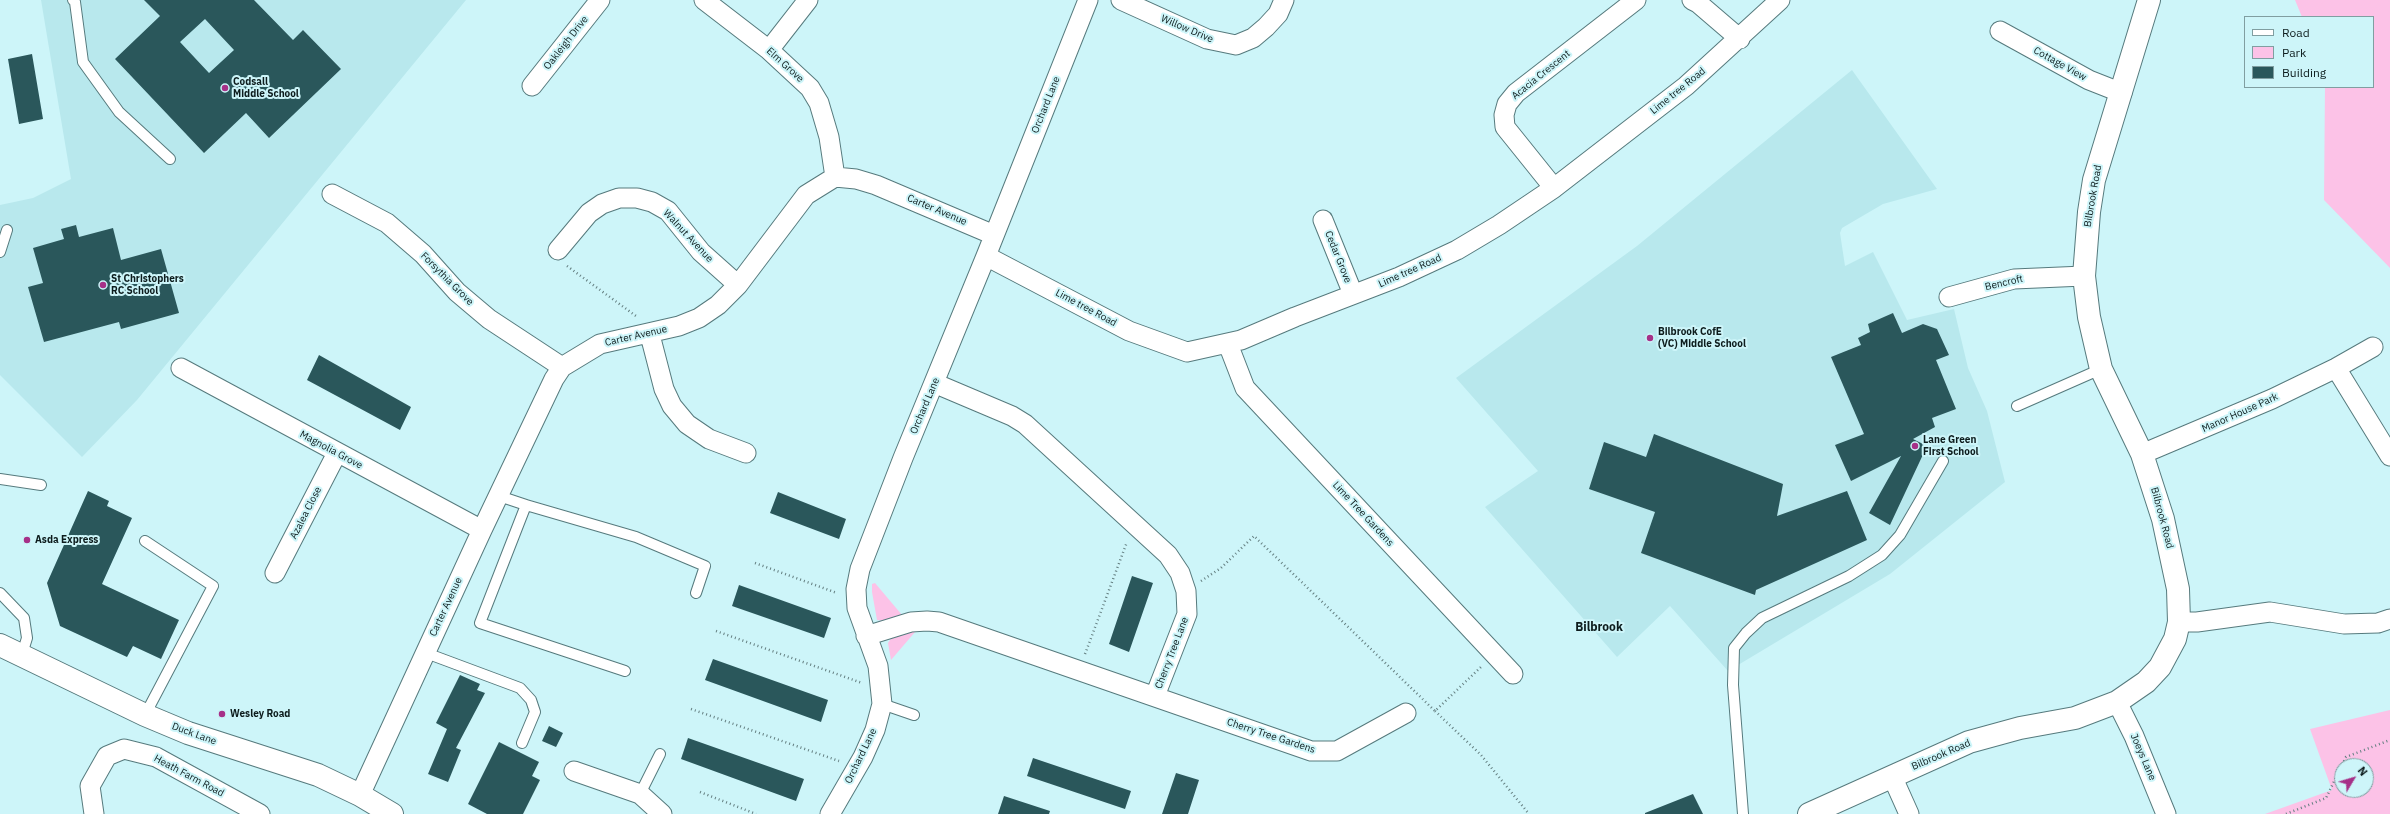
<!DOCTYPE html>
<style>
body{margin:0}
#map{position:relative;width:2390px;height:814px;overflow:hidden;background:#cdf5f9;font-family:"IBM Plex Sans",sans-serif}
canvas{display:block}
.legend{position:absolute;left:2244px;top:16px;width:130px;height:72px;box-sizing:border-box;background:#cdf5f9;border:1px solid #809ea1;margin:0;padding:5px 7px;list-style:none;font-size:12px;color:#0d1c1d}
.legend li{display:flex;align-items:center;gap:8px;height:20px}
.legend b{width:20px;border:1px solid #809ea1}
.north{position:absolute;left:2334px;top:758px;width:40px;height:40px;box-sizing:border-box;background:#cdf5f9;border:1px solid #809ea1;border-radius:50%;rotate:52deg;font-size:11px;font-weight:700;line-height:16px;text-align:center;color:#0d1c1d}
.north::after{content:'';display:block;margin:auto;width:14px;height:18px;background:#a63088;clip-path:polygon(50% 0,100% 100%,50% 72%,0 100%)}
</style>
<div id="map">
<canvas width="2390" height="814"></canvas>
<ul class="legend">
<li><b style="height:5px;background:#fff"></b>Road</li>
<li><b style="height:11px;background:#fcc2e7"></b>Park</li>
<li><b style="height:11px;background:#2a575b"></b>Building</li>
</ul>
<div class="north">N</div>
</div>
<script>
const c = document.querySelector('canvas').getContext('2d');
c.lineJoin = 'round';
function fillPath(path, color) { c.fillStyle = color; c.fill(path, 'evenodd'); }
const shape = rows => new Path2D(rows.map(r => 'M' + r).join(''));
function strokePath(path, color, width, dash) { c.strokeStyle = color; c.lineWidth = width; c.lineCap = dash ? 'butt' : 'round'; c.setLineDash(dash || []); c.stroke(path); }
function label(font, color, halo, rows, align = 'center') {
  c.font = font + ' "IBM Plex Sans",sans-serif'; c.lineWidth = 4; c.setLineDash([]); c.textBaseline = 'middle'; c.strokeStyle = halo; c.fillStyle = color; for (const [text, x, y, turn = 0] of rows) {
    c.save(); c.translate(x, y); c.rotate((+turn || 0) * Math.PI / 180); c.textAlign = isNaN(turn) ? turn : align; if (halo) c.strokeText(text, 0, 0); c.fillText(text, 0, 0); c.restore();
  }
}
fillPath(shape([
 [41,0,466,0,137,400,82,457,0,375,0,205,33,198,71,179],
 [1852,70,1937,189,1883,204,1842,228,1840,233,1845,266,1873,252,1907,320,1954,309,1968,368,1987,411,2005,482,1890,574,1728,671,1670,606,1617,657,1485,507,1538,471,1456,378,1637,246]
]), '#b8e8ed');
fillPath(shape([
 [2295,0,2390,0,2390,268,2324,200,2325,87,2373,87,2373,17,2302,17],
 [875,583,902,615,885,621,877,620,872,592,872,584],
 [913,630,915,632,891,660,888,643,892,637],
 [2390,710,2390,814,2265,814,2332,790,2310,729],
 [2342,766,2366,766,2366,790,2342,790]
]), '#fcc2e7');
fillPath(shape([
 [144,0,254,0,293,40,303,30,341,69,269,138,246,113,204,153,115,59,160,16],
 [205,19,234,50,209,73,180,42],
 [32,54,43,119,19,124,8,59],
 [76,225,79,237,113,228,121,260,161,249,179,313,121,329,119,322,44,342,28,287,43,283,33,248,64,239,61,229],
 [1893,313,1902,333,1923,324,1937,329,1949,355,1936,360,1956,409,1932,418,1935,427,1913,439,1927,446,1890,525,1869,513,1901,456,1851,481,1835,445,1864,434,1831,357,1861,345,1858,338,1870,332,1868,324],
 [319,355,411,407,400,430,307,380],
 [1654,434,1783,484,1777,516,1847,491,1867,540,1756,590,1755,595,1641,553,1655,512,1589,489,1604,442,1646,457],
 [88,491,109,501,107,506,132,518,102,584,179,620,161,659,133,646,127,657,60,626,47,583],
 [778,492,846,519,839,539,770,513],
 [1132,576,1153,583,1129,652,1109,644],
 [739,585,831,618,824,638,732,606],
 [713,659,828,700,821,722,705,680],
 [460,675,480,684,477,690,485,693,456,748,461,750,448,782,428,774,447,729,436,723],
 [549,726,563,733,556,747,542,741],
 [688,738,804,779,796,801,681,759],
 [499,742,539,762,532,776,540,780,523,814,487,814,468,804],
 [1033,758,1131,791,1125,809,1027,776],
 [1176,773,1199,780,1188,814,1162,814],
 [1693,794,1703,814,1645,814,1645,813],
 [1004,796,1050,811,1049,814,998,814]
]), '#2a575b');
const service = shape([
 [73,0,75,2,83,62,119,112,170,159],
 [0,252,7,230],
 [2017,406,2101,369],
 [0,479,41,485],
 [499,496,526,505,480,623,625,671],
 [526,505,636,537,705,566,696,593],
 [0,593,24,618,27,638,22,654],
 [426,653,520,688,531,700,535,712,522,743],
 [882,704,914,715],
 [145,715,213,586,145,541],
 [640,794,660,754],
 [1743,814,1733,685,1734,648,1746,633,1762,618,1849,576,1882,555,1900,535,1943,461]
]);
const minor = shape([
 [704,0,769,50,810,88,819,103,829,137,835,177],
 [1121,0,1207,39,1236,45,1253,38,1266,27,1278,14,1284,0],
 [1692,0,1698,3,1740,39],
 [2000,31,2089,80,2122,93],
 [769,50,808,0],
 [532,86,600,0],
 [1554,188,1505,127,1504,115,1507,104,1516,93,1636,0],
 [332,194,387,223,423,254,457,292,489,319,562,367],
 [1323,220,1353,294],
 [558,250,589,213,602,204,619,198,637,198,652,202,668,211,701,252,738,285],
 [986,256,1129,331,1187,352,1241,340,1295,317,1399,277,1457,250,1499,225,1554,188,1686,86,1780,0],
 [1949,297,2014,279,2084,276],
 [650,335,664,389,672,406,687,424,709,439,746,453],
 [1228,344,1245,388,1513,674],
 [181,368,482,530],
 [2336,368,2390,456],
 [934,383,1012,416,1025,424,1168,555,1180,573,1186,591,1187,614,1155,696],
 [2142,454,2272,399,2336,368,2373,347],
 [275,573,337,453],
 [2179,622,2197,622,2270,612,2344,624,2378,623,2390,619],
 [866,636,911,622,927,621,939,622,1311,751,1337,751,1406,713],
 [2117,702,2134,736,2166,814],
 [574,771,640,794,662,814],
 [1892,776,1909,814],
 [360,795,482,530,554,379,562,367,600,344,679,326,699,318,718,305,738,285,806,195,835,177,856,179,876,185,994,235],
 [94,814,90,786,107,756,124,749,156,757,260,814],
 [830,814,863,757,875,730,882,704,878,666,857,608,856,589,860,569,903,458,986,256,1088,0]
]);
const tertiary = shape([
 [0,645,145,715,188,733,318,775,360,795,392,814],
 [1809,814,1969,742,2020,728,2075,718,2117,702,2146,682,2160,667,2175,639,2179,622,2178,589,2163,519,2142,454,2101,369,2089,317,2084,276,2089,212,2094,180,2149,0]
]);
strokePath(service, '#567a7d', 12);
strokePath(minor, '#567a7d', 21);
strokePath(tertiary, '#567a7d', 24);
strokePath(shape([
 [567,266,636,316],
 [755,563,837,593],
 [1201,581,1221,568,1254,536,1435,711,1481,667],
 [716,631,862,683],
 [1085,654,1127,542],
 [691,709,839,761],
 [1435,711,1481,755,1529,814],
 [700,792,756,814],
 [2286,814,2326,798,2346,757,2390,740]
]), '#647f81', 2.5, [1, 3]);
strokePath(service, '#fff', 10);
strokePath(minor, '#fff', 19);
strokePath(tertiary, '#fff', 22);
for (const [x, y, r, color] of [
 [225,88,4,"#a63088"],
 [103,285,4,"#a63088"],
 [1650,338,4,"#a63088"],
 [1915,446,4,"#a63088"],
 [27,540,4,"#a63088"],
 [222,714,4,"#a63088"]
]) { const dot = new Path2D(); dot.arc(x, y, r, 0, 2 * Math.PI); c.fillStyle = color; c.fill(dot); strokePath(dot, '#cdf5f9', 1.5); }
label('10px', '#0d1c1d', '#cdf5f9', [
 ["Willow Drive",1187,29,23],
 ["Oakleigh Drive",566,43,-52],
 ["Cottage View",2060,64,29],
 ["Elm Grove",785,65,42],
 ["Acacia Crescent",1541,75,-39],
 ["Lime tree Road",1678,91,-39],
 ["Orchard Lane",1046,105,-68],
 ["Bilbrook Road",2093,196,-80],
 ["Carter Avenue",937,210,23],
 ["Walnut Avenue",688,236,47],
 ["Cedar Grove",1338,257,68],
 ["Lime tree Road",1410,271,-24],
 ["Forsythia Grove",447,279,45],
 ["Bencroft",2004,283,-13],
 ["Lime tree Road",1086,308,28],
 ["Carter Avenue",636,336,-13],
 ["Orchard Lane",925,406,-67],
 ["Manor House Park",2240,413,-24],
 ["Magnolia Grove",331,450,28],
 ["Azalea Close",306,513,-63],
 ["Lime Tree Gardens",1363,514,47],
 ["Bilbrook Road",2162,518,75],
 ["Carter Avenue",446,607,-65],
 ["Cherry Tree Lane",1172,653,-69],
 ["Duck Lane",194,734,20],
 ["Cherry Tree Gardens",1271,736,18],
 ["Bilbrook Road",1941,755,-23],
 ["Orchard Lane",861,756,-64],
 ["Joeys Lane",2143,757,67],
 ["Heath Farm Road",189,776,28]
]);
label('bold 10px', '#0d1c1d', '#cdf5f9', [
 ["Codsall",233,82],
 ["Middle School",233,94],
 ["St Christophers",111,279],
 ["RC School",111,291],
 ["Bilbrook CofE",1658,332],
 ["(VC) Middle School",1658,344],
 ["Lane Green",1923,440],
 ["First School",1923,452],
 ["Asda Express",35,540],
 ["Wesley Road",230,714]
], 'left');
label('bold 12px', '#0d1c1d', '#cdf5f9', [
 ["Bilbrook",1599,628]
]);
</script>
